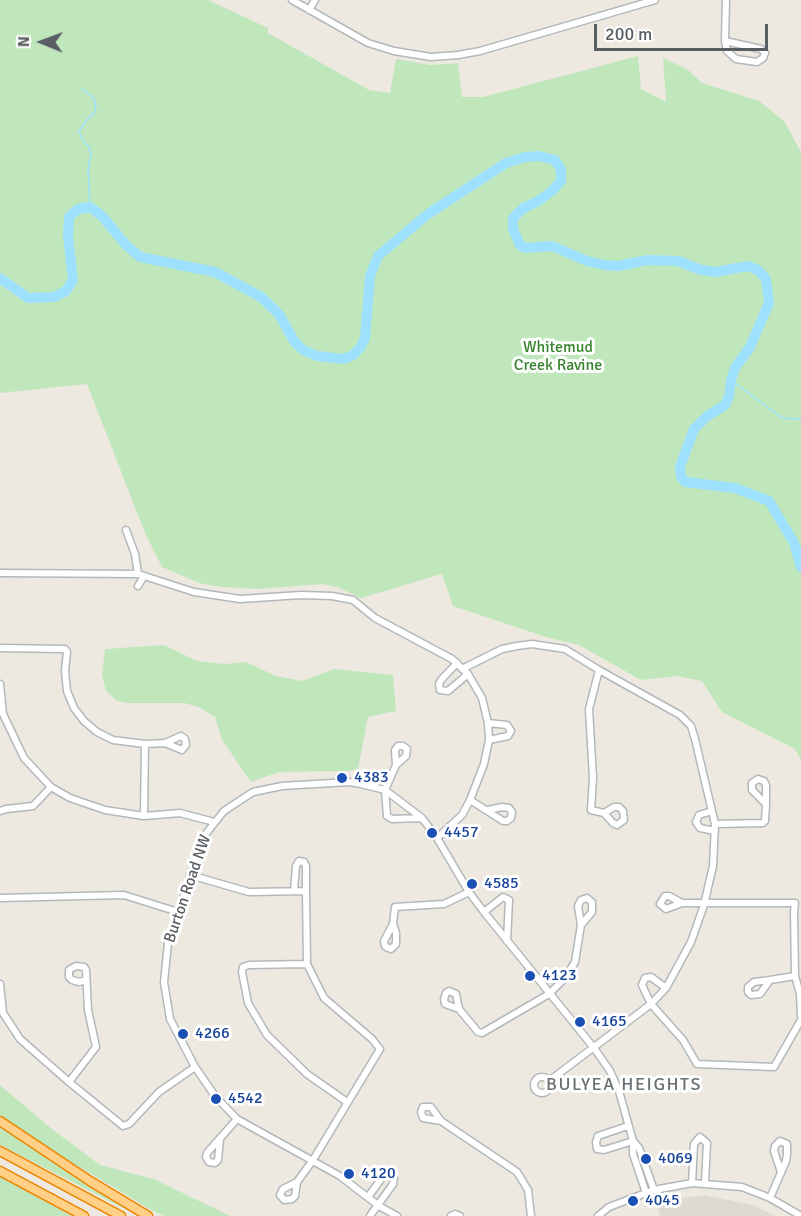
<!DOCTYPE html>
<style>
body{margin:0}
#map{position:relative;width:801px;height:1216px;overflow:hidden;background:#ede9e0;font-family:Signika,sans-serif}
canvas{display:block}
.north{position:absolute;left:12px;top:12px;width:60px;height:60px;-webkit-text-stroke:4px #fff;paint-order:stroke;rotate:271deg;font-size:16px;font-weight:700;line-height:24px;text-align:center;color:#595e62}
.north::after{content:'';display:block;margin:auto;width:21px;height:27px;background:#595e62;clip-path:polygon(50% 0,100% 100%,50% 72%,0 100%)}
.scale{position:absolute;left:594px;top:24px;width:174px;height:27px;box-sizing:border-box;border:3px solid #595e62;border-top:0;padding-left:8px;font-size:18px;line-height:21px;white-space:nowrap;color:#595e62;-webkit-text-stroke:4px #fff;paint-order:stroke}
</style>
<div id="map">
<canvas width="801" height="1216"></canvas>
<div class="north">N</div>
<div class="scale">200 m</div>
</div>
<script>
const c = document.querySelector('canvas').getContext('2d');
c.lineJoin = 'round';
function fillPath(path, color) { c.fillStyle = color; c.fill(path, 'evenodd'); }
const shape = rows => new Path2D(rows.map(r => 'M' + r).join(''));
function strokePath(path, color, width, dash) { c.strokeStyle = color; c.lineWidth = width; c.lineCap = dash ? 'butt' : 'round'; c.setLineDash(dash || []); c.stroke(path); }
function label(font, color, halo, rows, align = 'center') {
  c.font = font + ' Signika,sans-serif'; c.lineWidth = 6; c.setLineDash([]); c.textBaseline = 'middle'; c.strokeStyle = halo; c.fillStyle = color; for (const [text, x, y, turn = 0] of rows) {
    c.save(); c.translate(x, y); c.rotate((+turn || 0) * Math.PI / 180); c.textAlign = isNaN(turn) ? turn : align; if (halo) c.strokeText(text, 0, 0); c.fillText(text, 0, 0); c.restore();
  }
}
fillPath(shape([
 [704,1195,754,1205,775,1216,660,1216,657,1202]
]), '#dfdad1');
fillPath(shape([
 [0,0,208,0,268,28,268,33,369,90,390,93,396,59,430,65,458,63,462,97,483,97,638,56,641,89,666,102,663,58,687,69,702,83,759,101,784,121,801,152,801,760,795,749,722,712,702,681,677,676,641,680,579,645,546,637,453,606,442,574,361,598,337,587,323,584,258,589,222,587,199,583,162,567,145,533,87,384,0,393],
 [164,645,197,661,225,664,246,662,276,676,302,681,334,669,393,675,396,711,368,717,358,769,347,771,279,772,251,782,222,740,215,717,199,707,184,703,129,703,117,701,106,691,102,675,105,649],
 [0,1085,52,1129,100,1165,154,1179,230,1216,164,1216,153,1211,53,1151,0,1115],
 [0,1125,128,1208,127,1210,0,1145],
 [0,1177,67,1213,71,1216,0,1216]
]), '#c0e7bb');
strokePath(shape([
 [82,89,94,98,96,106,94,113,86,121,79,131,84,142,89,147,91,154,88,169,90,207],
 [731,380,782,418,801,419]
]), '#9ee1ff', 1.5);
strokePath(shape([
 [0,278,28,298,54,297,66,291,73,280,68,235,69,217,78,209,90,207,102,216,126,245,140,257,215,272,261,297,279,314,294,341,303,350,317,356,344,359,353,355,360,348,365,338,370,276,378,256,428,214,506,163,525,157,539,156,555,160,561,170,561,181,552,191,538,201,522,209,513,218,513,229,520,245,525,248,552,246,587,261,604,265,618,266,647,260,678,261,701,270,715,272,748,266,758,270,766,279,769,303,750,347,735,368,731,380,729,396,725,405,706,417,694,429,680,467,681,477,685,482,735,488,769,501,794,543,801,567]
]), '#9ee1ff', 10);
const minor = shape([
 [292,0,368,43,394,51,431,57,458,55,480,51,655,0],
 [309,10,315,0],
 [725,41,761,49,765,53,763,58,757,62,736,59,727,51,725,41,726,0],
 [126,530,135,554,138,574],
 [0,573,138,574,194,592,240,599,301,595,332,596,353,600,375,618,452,659,468,674,482,698,488,723,489,740,484,764,470,800,462,815,437,838],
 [138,586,144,576],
 [0,648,65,649,67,652,65,671,67,691,74,708,84,721,97,732,113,740,145,744,144,816],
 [457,663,441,680,439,684,440,690,448,691,468,674],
 [462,669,502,649,517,646,532,644,565,649,599,670,680,715,691,726,695,739,715,824,713,866,704,905,691,942,666,988,651,1004,549,1081],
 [599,670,589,709,593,778,591,810,604,813,614,807,619,807,623,811,624,820,617,825,613,823,604,813],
 [0,684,3,714,24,758,51,787,70,798,105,810,144,816,180,813,214,822],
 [488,723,507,725,511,731,508,736,489,740],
 [145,744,165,743,182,750,186,745,185,739,181,736,165,743],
 [396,765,395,750,398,746,403,746,407,749,406,756,396,765,385,790,387,816,392,819,422,818],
 [470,800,503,821,507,821,511,818,512,812,509,808,502,807,488,810],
 [0,811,6,809,33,806,51,787],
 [712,811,699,815,696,822,700,828,715,831],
 [715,824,763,823,765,821,766,804,766,785,764,781,758,779,752,783,752,790,766,804],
 [190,875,249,892,306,891,307,964,324,998,372,1039,380,1049,313,1160,297,1182,283,1189,280,1195,284,1200,292,1199,295,1196,297,1182],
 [294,891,296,866,299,861,304,862,306,866,306,891],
 [0,898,124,895,178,912],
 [682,903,666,909,660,904,665,896,669,896,682,903,795,903,794,912,795,976,800,994,801,1016],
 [484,912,503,897,509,900,507,941],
 [393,924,396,933,396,944,391,949,388,948,385,946,384,941,393,924,395,907,444,904,469,892],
 [307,964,249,965,243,967,242,972,248,1003,267,1035,307,1074,347,1102],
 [770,980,760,994,751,995,748,992,748,987,754,982,770,980,795,976],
 [0,984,3,1013,20,1039,69,1082,123,1126,129,1124,159,1092,195,1067],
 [666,988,651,977,645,978,642,985,651,1004,683,1040,697,1064,774,1067,801,1020],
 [459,1009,445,1004,444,999,446,993,449,991,456,994,459,1009,478,1032,482,1033,549,994,565,978,575,962,581,925,592,912,592,902,587,898,581,900,578,906,581,925],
 '534 1085a8 8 0 1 1 16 0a8 8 0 1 1-16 0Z',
 [69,1082,96,1047,88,1010,86,970,84,967,76,966,69,970,69,977,72,980,79,982,86,980],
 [441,1121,423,1118,421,1112,423,1107,431,1107,441,1121,517,1172,528,1190,531,1216],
 [628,1126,598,1136,596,1142,597,1149,604,1150,633,1141],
 [220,1140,218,1160,215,1163,209,1162,206,1157,207,1153,237,1119],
 [633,1141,639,1148,654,1190],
 [692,1183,694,1144,700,1137,707,1143,705,1183],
 [368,1197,384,1175,390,1175,394,1178,393,1184,370,1216],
 [770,1198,786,1161,787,1154,787,1144,780,1141,775,1146,774,1151,781,1172],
 [397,1216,379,1206,340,1176,237,1119,215,1096,195,1067,170,1019,164,982,168,943,204,836,224,811,253,792,282,786,349,782,361,784,385,790,422,818,437,838,469,892,484,912,594,1048,610,1071,619,1091,633,1141,633,1154,646,1193],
 [451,1216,455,1214,460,1216],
 [598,1216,609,1207,654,1190,692,1183,742,1187,770,1198,801,1216]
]);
const highway = shape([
 [0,1121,90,1181,148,1216],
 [0,1151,121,1216],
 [0,1171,84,1216]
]);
strokePath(minor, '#b3b8bc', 9);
strokePath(highway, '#ed8500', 11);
strokePath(minor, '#fff', 6);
strokePath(highway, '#ffd085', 8);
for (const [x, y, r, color] of [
 [342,778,6,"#1a4fb4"],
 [432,833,6,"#1a4fb4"],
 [472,884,6,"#1a4fb4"],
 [530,976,6,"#1a4fb4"],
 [580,1022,6,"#1a4fb4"],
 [183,1034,6,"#1a4fb4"],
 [216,1099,6,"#1a4fb4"],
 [646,1159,6,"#1a4fb4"],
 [349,1174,6,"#1a4fb4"],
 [633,1201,6,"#1a4fb4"]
]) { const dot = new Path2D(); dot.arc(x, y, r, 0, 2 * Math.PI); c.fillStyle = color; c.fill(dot); strokePath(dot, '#fff', 2); }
label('16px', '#36842e', '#fff', [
 ["Whitemud",558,348],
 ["Creek Ravine",558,366]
]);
label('16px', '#164399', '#fff', [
 ["4383",354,778],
 ["4457",444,833],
 ["4585",484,884],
 ["4123",542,976],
 ["4165",592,1022],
 ["4266",195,1034],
 ["4542",228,1099],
 ["4069",658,1159],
 ["4120",361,1174],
 ["4045",645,1201]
], 'left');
label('16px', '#595e62', '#fff', [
 ["Burton Road NW",188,889,-71]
]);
c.letterSpacing = '1.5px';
label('18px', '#6a7174', '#fff', [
 ["BULYEA HEIGHTS",624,1085]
]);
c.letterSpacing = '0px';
</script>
